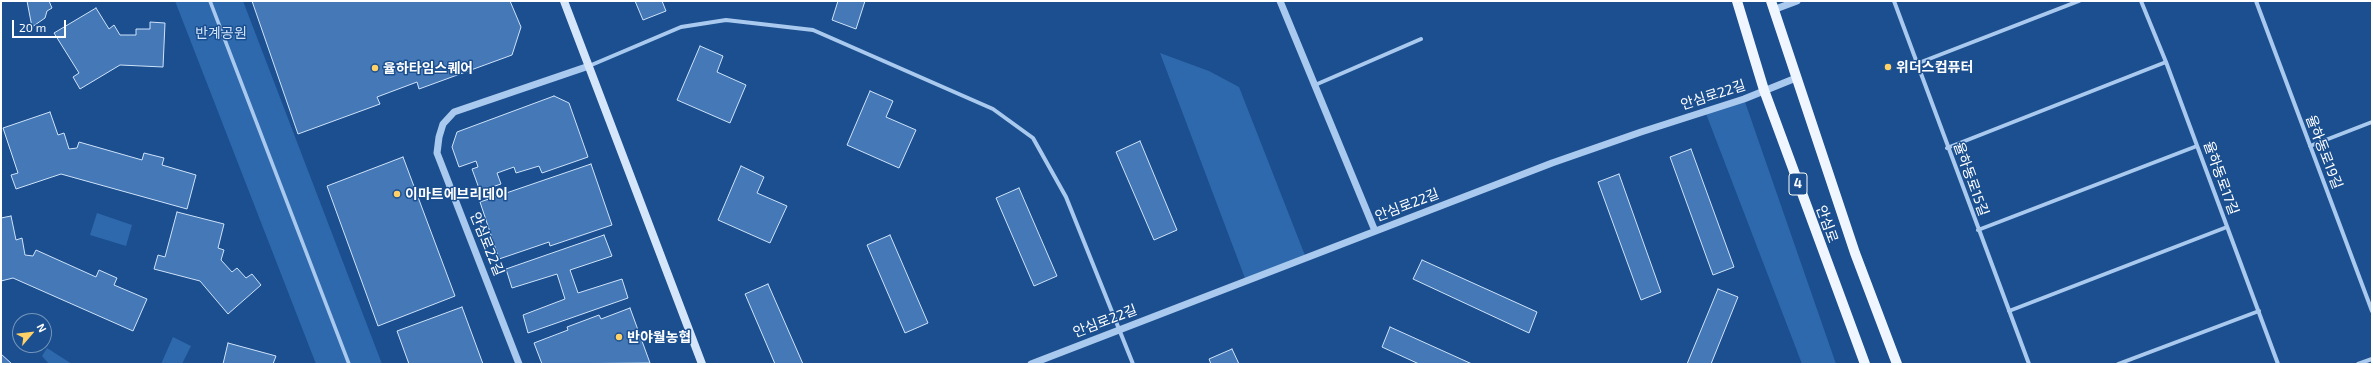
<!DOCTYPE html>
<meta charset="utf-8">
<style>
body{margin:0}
#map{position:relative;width:2373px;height:365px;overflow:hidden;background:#1b4f8f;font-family:"Exo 2",sans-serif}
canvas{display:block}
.frame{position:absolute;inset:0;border:2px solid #fff;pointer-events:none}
.north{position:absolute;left:12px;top:313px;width:40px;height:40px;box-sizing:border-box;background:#1b4f8f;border:1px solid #7695bc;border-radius:50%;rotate:62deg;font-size:11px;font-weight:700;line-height:16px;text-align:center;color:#fff}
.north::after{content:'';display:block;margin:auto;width:14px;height:18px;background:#ffd166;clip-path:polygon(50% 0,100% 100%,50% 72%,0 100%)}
.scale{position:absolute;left:12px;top:20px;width:54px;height:18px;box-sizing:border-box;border:2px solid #fff;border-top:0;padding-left:5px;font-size:12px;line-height:14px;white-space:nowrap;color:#fff;-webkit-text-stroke:3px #1b4f8f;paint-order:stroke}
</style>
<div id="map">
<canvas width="2373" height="365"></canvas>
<div class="frame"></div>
<div class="north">N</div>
<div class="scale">20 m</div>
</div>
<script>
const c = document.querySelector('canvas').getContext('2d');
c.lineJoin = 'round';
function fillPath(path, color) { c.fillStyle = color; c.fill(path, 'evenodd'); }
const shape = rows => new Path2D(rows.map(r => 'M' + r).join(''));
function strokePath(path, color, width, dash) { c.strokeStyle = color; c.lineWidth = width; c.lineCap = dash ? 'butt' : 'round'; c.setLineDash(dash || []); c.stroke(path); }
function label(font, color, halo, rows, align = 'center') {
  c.font = font + ' "Exo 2","Noto Sans KR",sans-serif'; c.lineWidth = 3; c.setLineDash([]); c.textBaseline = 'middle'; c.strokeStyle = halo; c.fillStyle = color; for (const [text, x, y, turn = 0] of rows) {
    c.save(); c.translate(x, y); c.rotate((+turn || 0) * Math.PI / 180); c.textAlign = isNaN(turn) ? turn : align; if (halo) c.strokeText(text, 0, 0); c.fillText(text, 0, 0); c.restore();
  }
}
fillPath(shape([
 [175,1,243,1,382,364,316,364],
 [1160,53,1209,71,1239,87,1306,258,1246,281],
 [1744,99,1836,364,1802,364,1705,111],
 [97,213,132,225,126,246,90,235],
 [173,337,191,346,182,364,161,364],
 [47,348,72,364,49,364,42,356]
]), '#2e69ad');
const building = shape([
 [27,1,49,1,52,8,47,11,45,18,32,27,27,1],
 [252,1,510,1,521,27,512,55,419,89,417,82,377,97,380,104,298,134,252,1],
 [635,1,662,1,666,11,643,20,635,1],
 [838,1,865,1,856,29,832,20,838,1],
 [96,8,109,29,114,25,120,35,136,35,136,29,150,29,150,22,165,23,163,67,120,65,80,89,73,77,79,73,54,33,96,8],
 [700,46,723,56,717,72,746,85,730,123,677,100,700,46],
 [870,91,893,101,886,117,916,130,899,168,847,145,870,91],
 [554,96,569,103,588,157,542,173,539,166,516,173,514,167,497,173,501,184,480,191,472,169,478,167,476,161,459,167,452,147,457,132,554,96],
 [50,112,58,135,64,133,69,149,77,148,79,142,142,160,144,153,164,158,162,165,196,175,187,209,61,174,16,189,11,175,18,173,3,128,50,112],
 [1140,141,1177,230,1154,240,1116,152,1140,141],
 [1691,149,1734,267,1713,275,1670,157,1691,149],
 [403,157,455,296,378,326,327,186,403,157],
 [591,164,612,225,550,246,549,242,499,259,480,202,591,164],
 [741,166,764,177,757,193,787,206,770,243,718,220,741,166],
 [1619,174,1661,292,1641,300,1598,182,1619,174],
 [1019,188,1057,276,1034,286,996,198,1019,188],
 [177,212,224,224,218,248,224,250,221,260,232,272,237,268,246,278,252,274,261,285,228,314,200,281,154,269,158,255,165,257,177,212],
 [11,216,16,240,22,238,25,255,33,256,36,250,96,277,99,270,117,278,114,285,147,299,133,331,13,278,1,281,1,218,11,216],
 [604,235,612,256,570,270,578,293,622,279,628,298,528,333,523,315,565,299,557,274,512,288,506,269,604,235],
 [890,235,928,323,905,333,867,245,890,235],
 [1422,260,1537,312,1529,333,1413,279,1422,260],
 [768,284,803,364,775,364,745,294,768,284],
 [1718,289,1738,297,1711,364,1687,364,1718,289],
 [462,307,483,364,409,364,397,331,462,307],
 [630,308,650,363,542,364,534,343,568,330,567,327,599,315,601,319,630,308],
 [1390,327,1472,364,1419,364,1382,347,1390,327],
 [228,343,276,356,273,364,223,364,228,343],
 [1232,349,1239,364,1211,364,1209,359,1232,349],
 [1,354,12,364,1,364,1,354]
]);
fillPath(building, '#4478b7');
strokePath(building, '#cfe3fa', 1);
strokePath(shape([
 [210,1,349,364]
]), '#a9c9ee', 3.5);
strokePath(shape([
 [1894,1,2029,364],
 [2141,1,2166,62,2278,364],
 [2256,1,2372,311],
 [1916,64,2079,1],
 [589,66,681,27,726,20,813,30,993,109,1033,138,1066,197,1133,364],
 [1315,85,1421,39],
 [2310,146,2372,122],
 [1947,148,2166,62],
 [1978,230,2197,146],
 [2009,311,2227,227],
 [2118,364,2259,311],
 [2358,364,2372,359]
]), '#a9c9ee', 4);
strokePath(shape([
 [1280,1,1375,231],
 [1773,10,1797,1],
 [519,364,437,153,439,137,443,124,454,112,589,66],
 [1031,364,1552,163,1641,132,1744,99,1796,78]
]), '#a9c9ee', 7);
strokePath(shape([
 [564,1,702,364]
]), '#d6e6fa', 8);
strokePath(shape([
 [1737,1,1764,90,1865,364],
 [1771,1,1855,253,1897,364]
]), '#f0f6ff', 10);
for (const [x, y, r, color] of [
 [1888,67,4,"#ffd166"],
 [375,68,4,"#ffd166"],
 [397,194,4,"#ffd166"],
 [619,337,4,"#ffd166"]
]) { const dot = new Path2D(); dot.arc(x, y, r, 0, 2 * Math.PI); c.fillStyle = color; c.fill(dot); strokePath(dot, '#1b4f8f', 1.5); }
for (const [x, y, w] of [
 [1798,184,18]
]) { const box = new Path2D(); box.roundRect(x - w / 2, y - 11, w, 22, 3); c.fillStyle = '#1b4f8f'; c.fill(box); strokePath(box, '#fff', 1); }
label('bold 13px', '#fff', null, [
 ["4",1798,184]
]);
label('14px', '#cfe3fa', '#1b4f8f', [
 ["반계공원",221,33]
]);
label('bold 14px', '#fff', '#1b4f8f', [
 ["위더스컴퓨터",1896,67],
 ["율하타임스퀘어",383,68],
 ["이마트에브리데이",405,194],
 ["반야월농협",627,337]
], 'left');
label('14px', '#fff', '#1b4f8f', [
 ["안심로22길",1713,95,-18],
 ["율하동로19길",2324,152,69],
 ["율하동로17길",2221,178,70],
 ["율하동로15길",1971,179,70],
 ["안심로22길",1407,205,-21],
 ["안심로",1827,224,70],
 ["안심로22길",487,244,68],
 ["안심로22길",1105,321,-21]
]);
</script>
